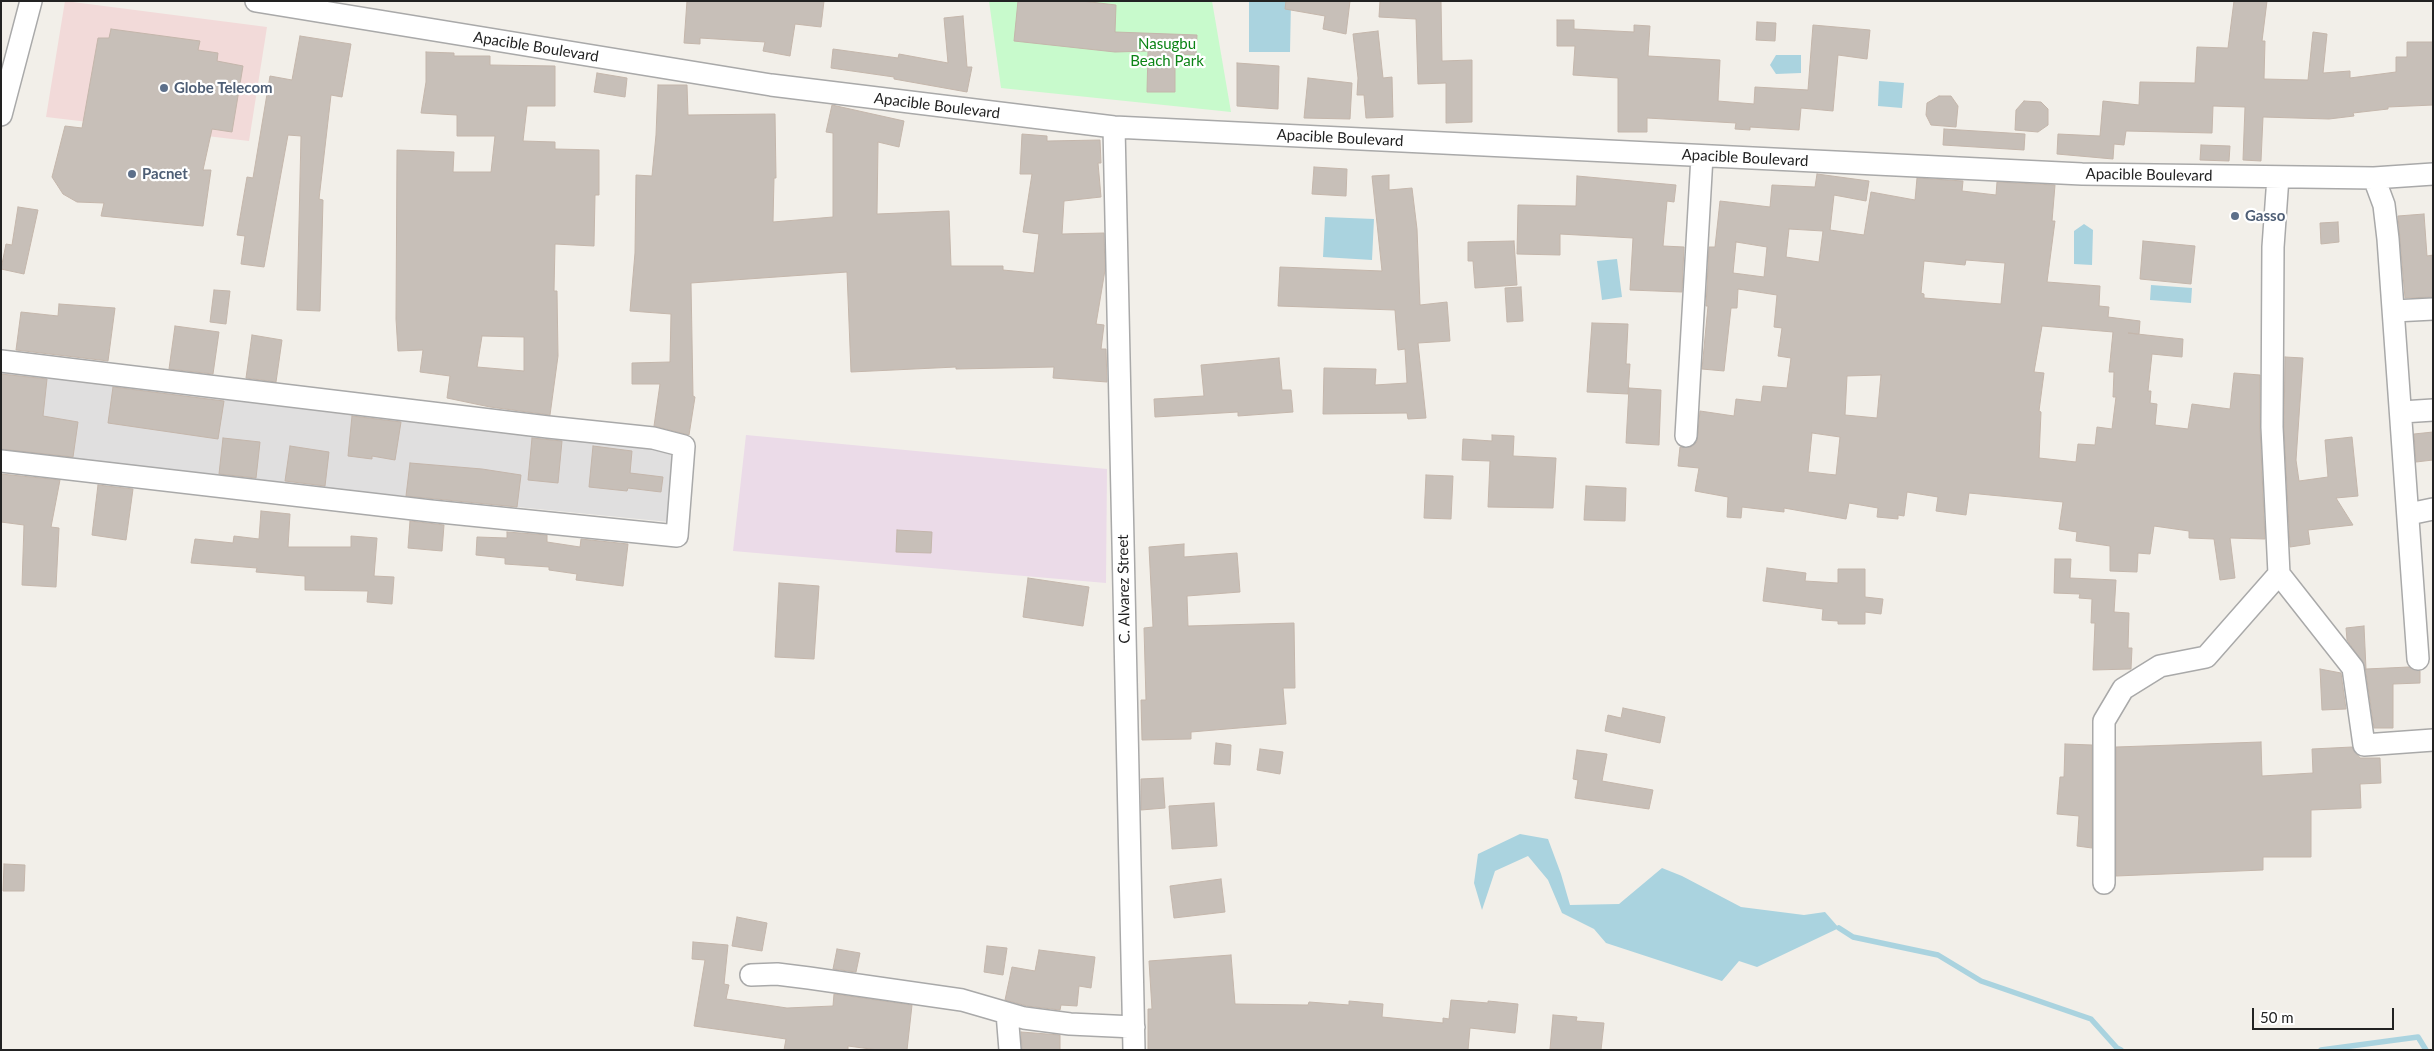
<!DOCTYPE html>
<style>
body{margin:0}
#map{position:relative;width:2434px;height:1051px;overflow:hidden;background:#f2efe9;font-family:Lato,sans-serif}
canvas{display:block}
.frame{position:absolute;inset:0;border:2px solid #222;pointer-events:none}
.scale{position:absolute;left:2252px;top:1008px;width:142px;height:22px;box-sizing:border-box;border:2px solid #222;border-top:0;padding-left:6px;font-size:15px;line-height:18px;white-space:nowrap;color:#222;-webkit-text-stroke:4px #fff;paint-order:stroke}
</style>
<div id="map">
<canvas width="2434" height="1051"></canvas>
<div class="frame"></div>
<div class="scale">50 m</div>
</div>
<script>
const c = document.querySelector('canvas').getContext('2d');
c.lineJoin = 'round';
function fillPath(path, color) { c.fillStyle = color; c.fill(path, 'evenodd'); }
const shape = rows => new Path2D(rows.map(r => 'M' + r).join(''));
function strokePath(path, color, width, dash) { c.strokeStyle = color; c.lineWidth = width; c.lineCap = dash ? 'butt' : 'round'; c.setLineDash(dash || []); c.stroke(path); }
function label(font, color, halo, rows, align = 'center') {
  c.font = font + ' Lato,sans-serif'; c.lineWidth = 4.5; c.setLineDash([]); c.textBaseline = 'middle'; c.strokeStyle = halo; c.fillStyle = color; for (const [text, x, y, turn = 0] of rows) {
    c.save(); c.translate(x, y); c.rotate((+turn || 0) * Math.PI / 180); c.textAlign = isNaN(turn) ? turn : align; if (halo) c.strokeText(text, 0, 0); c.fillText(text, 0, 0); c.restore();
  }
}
fillPath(shape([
 [1,368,673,447,669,522,1,456]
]), '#e0dfdf');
fillPath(shape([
 [65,1,267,27,249,141,46,117]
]), '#f2dad9');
fillPath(shape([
 [746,435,1107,469,1106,583,733,551]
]), '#ebdbe8');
fillPath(shape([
 [989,1,1212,1,1231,112,1001,88]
]), '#c8facc');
fillPath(shape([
 [1249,1,1291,1,1290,52,1249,52],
 [1776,55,1801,55,1801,73,1776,74,1770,65],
 [1879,81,1904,83,1902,108,1878,106],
 [1325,217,1374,219,1372,260,1323,257],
 [2084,224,2093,230,2092,265,2074,264,2074,231],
 [1617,259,1622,297,1602,300,1597,261],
 [2151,285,2192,288,2191,303,2150,300],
 [1520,834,1548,839,1561,874,1570,905,1619,904,1662,868,1682,876,1741,907,1804,915,1825,912,1839,928,1757,967,1739,961,1722,981,1606,943,1594,929,1562,913,1548,880,1528,856,1495,871,1482,910,1474,883,1478,854]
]), '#aad3df');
strokePath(shape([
 [1839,928,1853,937,1938,955,1981,981,2091,1019,2117,1048,2121,1050],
 [2321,1050,2418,1037,2426,1050]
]), '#aad3df', 5.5);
const building = shape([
 [687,1,824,1,821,27,795,24,790,56,763,51,765,42,700,38,700,44,684,43,687,1],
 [1018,1,1082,1,1116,5,1115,32,1197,35,1196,55,1175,54,1175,92,1147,92,1148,51,1115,52,1014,41,1018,1],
 [1286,1,1350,1,1346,34,1323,29,1325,16,1285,9,1286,1],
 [1380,1,1441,1,1442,61,1472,60,1472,122,1446,123,1446,83,1418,84,1416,19,1379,17,1380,1],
 [2234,1,2267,1,2262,41,2265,41,2264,79,2308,80,2313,32,2327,34,2323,73,2350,71,2350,78,2396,72,2396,57,2407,57,2407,42,2433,42,2433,105,2388,107,2388,109,2353,113,2354,116,2329,119,2263,117,2261,161,2243,160,2245,107,2213,106,2212,133,2126,131,2124,145,2114,144,2113,159,2057,154,2058,134,2100,136,2103,101,2139,105,2140,82,2195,83,2197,47,2228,48,2234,1],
 [963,16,967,67,972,67,967,92,894,79,894,77,831,68,833,49,898,58,899,54,948,63,944,18,963,16],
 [1557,20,1574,20,1574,29,1634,32,1634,25,1650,26,1648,56,1720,60,1718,101,1754,104,1755,87,1808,90,1813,25,1870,30,1867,59,1838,55,1833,111,1801,108,1799,130,1750,127,1750,130,1735,129,1736,123,1647,118,1647,132,1618,132,1618,78,1573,75,1575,46,1557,46,1557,20],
 [1757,22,1776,23,1775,41,1756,40,1757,22],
 [111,29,200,41,198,50,218,53,217,61,243,66,232,132,212,129,203,170,211,170,203,226,101,216,104,203,77,202,63,194,52,177,65,126,82,128,98,38,109,38,111,29],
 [1378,31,1383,78,1392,77,1393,117,1366,118,1364,95,1357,95,1358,78,1353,34,1378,31],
 [300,36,351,44,342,97,331,95,319,199,323,200,320,311,297,310,301,136,288,135,264,267,241,264,245,236,237,235,247,177,253,178,270,76,292,80,300,36],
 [426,52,454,53,454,56,490,56,490,65,555,66,555,106,527,106,523,141,555,142,555,149,599,150,599,195,595,195,594,246,555,244,554,291,557,291,558,356,550,415,490,407,447,398,450,376,420,372,423,350,398,351,396,319,397,150,454,152,453,172,491,172,495,136,457,136,457,115,421,113,426,82,426,52],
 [482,336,524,337,524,371,477,367,482,336],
 [1237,63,1279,66,1278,109,1237,106,1237,63],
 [597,73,627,78,625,97,594,92,597,73],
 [1308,78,1352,83,1350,119,1304,118,1308,78],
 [658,85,687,85,688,115,775,114,776,178,774,178,773,222,833,217,833,133,826,132,832,105,904,121,899,147,878,142,877,214,949,211,951,266,1003,266,1003,270,1034,273,1039,234,1023,232,1032,174,1020,174,1022,134,1047,136,1047,141,1100,140,1101,163,1098,163,1101,197,1064,201,1062,234,1104,233,1105,270,1096,324,1104,325,1101,349,1106,349,1107,382,1053,378,1054,367,956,369,956,367,851,372,847,272,691,283,693,396,695,397,689,435,654,426,660,384,632,384,632,363,670,362,671,314,630,311,635,253,636,175,652,176,656,135,658,85],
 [1939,96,1951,96,1958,106,1956,127,1931,125,1926,115,1927,103,1939,96],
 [2024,101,2041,102,2048,109,2048,125,2038,132,2015,130,2016,110,2024,101],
 [1944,129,2025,134,2024,150,1943,145,1944,129],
 [2201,145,2230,146,2229,161,2200,160,2201,145],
 [1314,167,1347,169,1346,196,1312,194,1314,167],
 [1817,174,1869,181,1866,201,1834,195,1830,230,1864,235,1871,192,1915,200,1917,178,1963,181,1962,191,1996,195,1997,182,2055,185,2052,221,2055,221,2047,282,2100,286,2099,306,2109,307,2108,317,2140,321,2139,334,2128,333,2183,339,2182,357,2152,354,2148,391,2151,391,2150,403,2157,404,2155,425,2188,429,2192,404,2230,409,2234,373,2260,375,2260,428,2265,539,2230,538,2235,578,2220,580,2214,539,2189,538,2189,531,2154,526,2150,554,2138,553,2137,572,2110,571,2110,546,2076,541,2077,532,2059,529,2063,502,1969,493,1966,515,1936,511,1938,497,1907,492,1904,516,1898,515,1898,519,1877,517,1878,508,1849,503,1846,519,1784,508,1784,512,1742,507,1741,518,1727,517,1728,497,1695,491,1699,468,1678,466,1680,447,1691,447,1697,442,1700,411,1734,416,1736,399,1761,402,1763,386,1787,388,1791,358,1778,356,1782,328,1774,327,1777,295,1738,289,1737,308,1731,308,1724,371,1702,369,1708,306,1706,306,1709,247,1715,247,1720,201,1770,207,1772,185,1815,187,1817,174],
 [1789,229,1823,231,1819,262,1786,257,1789,229],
 [1736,242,1767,247,1764,277,1733,273,1736,242],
 [1966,260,2005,263,2001,304,1924,298,1924,294,1921,293,1924,261,1965,265,1966,260],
 [2042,326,2113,332,2109,372,2114,372,2113,397,2116,397,2112,429,2097,427,2095,445,2078,444,2076,462,2039,458,2041,412,2039,411,2044,373,2034,372,2042,326],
 [1881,375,1877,418,1845,415,1847,376,1881,375],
 [1812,433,1840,437,1836,475,1808,472,1812,433],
 [1389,175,1389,190,1412,188,1417,229,1420,305,1447,302,1450,341,1418,343,1426,418,1408,419,1407,413,1323,414,1324,368,1376,369,1375,385,1407,383,1405,349,1398,350,1395,310,1278,306,1280,267,1382,271,1372,176,1389,175],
 [1577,176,1676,185,1674,202,1667,201,1663,246,1684,247,1682,292,1630,290,1633,238,1560,234,1560,255,1517,254,1518,205,1576,206,1577,176],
 [18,207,38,210,24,274,1,269,6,244,12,245,18,207],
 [2424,214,2427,256,2433,255,2433,297,2405,298,2398,216,2424,214],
 [2338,222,2339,242,2321,244,2320,223,2338,222],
 [1514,241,1517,285,1475,288,1473,261,1468,261,1468,242,1514,241],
 [2143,241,2195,246,2191,284,2140,279,2143,241],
 [1521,287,1523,321,1507,322,1505,288,1521,287],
 [214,290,230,291,226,324,210,322,214,290],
 [59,304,115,308,108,361,16,350,21,312,58,316,59,304],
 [1592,323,1628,324,1626,364,1630,364,1628,394,1587,392,1592,323],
 [175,326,219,332,213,374,169,369,175,326],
 [252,335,282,340,276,382,246,378,252,335],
 [2285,357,2303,358,2296,460,2299,481,2328,477,2325,440,2352,437,2358,496,2336,498,2353,525,2308,530,2310,544,2290,547,2284,427,2285,357],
 [1279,358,1282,390,1291,390,1293,412,1238,416,1238,412,1155,417,1154,399,1204,396,1201,365,1279,358],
 [1,374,47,379,43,416,78,422,73,457,1,449,1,374],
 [113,387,224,401,218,439,108,423,113,387],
 [1629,388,1661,390,1659,445,1626,443,1629,388],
 [352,416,401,422,395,460,372,456,372,459,348,456,352,416],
 [2433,432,2433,460,2416,462,2414,434,2433,432],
 [1492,435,1514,436,1513,456,1556,458,1553,508,1488,507,1490,461,1462,460,1463,439,1492,441,1492,435],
 [223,438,260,442,256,478,219,474,223,438],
 [532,438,562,441,558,483,528,480,532,438],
 [290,446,329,452,325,486,285,481,290,446],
 [593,446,632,451,630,473,663,477,661,492,628,488,627,491,589,487,593,446],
 [410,463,482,469,521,475,517,507,406,496,410,463],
 [1,474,60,480,51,527,59,528,56,587,22,585,24,525,1,522,1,474],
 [1426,475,1453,476,1451,519,1424,518,1426,475],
 [98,485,133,489,126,540,92,535,98,485],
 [1586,486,1626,488,1625,521,1584,520,1586,486],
 [261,511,290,514,288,547,351,547,351,536,377,538,374,576,394,577,392,604,367,602,368,591,305,590,305,576,256,572,257,568,191,563,195,539,233,543,234,536,259,539,261,511],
 [410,521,444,525,442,551,408,548,410,521],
 [897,530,932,532,931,553,896,552,897,530],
 [507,532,547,535,547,542,580,547,581,539,628,544,623,586,576,580,577,574,549,570,549,567,505,564,505,558,476,555,477,537,507,538,507,532],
 [1184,544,1184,557,1237,553,1240,592,1187,596,1188,626,1294,623,1295,688,1283,688,1286,724,1191,732,1191,739,1142,740,1141,700,1146,700,1144,628,1153,627,1149,547,1184,544],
 [2055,559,2071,559,2070,578,2116,580,2114,612,2129,613,2128,648,2132,648,2131,669,2093,670,2095,623,2091,623,2092,599,2079,598,2080,594,2054,593,2055,559],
 [1767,568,1806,573,1805,581,1838,583,1838,569,1865,569,1865,597,1883,599,1881,614,1865,612,1865,624,1838,624,1838,621,1822,620,1823,609,1763,601,1767,568],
 [1028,578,1089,587,1083,626,1023,617,1028,578],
 [779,583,819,586,814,659,775,657,779,583],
 [2364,626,2366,669,2409,667,2420,671,2420,683,2393,684,2393,728,2374,728,2365,666,2347,640,2346,628,2364,626],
 [2320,669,2341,673,2346,709,2322,710,2320,669],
 [1623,708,1665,717,1660,743,1605,731,1608,715,1621,718,1623,708],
 [2261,742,2262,776,2313,773,2312,749,2352,747,2360,758,2380,758,2381,783,2360,784,2361,808,2311,810,2311,857,2263,857,2263,870,2116,876,2116,747,2261,742],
 [1216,743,1231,745,1230,765,1214,764,1216,743],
 [2065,744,2092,745,2092,848,2077,846,2079,816,2057,814,2060,777,2064,777,2065,744],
 [1260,749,1283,752,1280,774,1257,770,1260,749],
 [1577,750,1607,754,1602,781,1653,790,1649,809,1575,798,1578,780,1573,779,1577,750],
 [1163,778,1165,808,1141,810,1141,779,1163,778],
 [1214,803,1217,846,1172,849,1169,806,1214,803],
 [4,864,25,865,24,891,3,891,4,864],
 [1221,879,1225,912,1174,918,1170,886,1221,879],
 [737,917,767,923,762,951,732,946,737,917],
 [693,942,728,945,724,984,729,985,726,999,787,1008,833,1006,834,994,912,1005,907,1050,878,1050,848,1046,848,1050,784,1050,786,1039,694,1026,705,960,692,959,693,942],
 [987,946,1007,948,1003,975,984,972,987,946],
 [837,949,860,953,856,972,833,969,837,949],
 [1039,950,1095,957,1091,988,1079,986,1077,1006,1061,1005,1060,1010,1027,1006,1005,1000,1012,967,1035,971,1039,950],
 [1231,955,1235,1004,1308,1005,1309,1002,1349,1005,1349,1001,1383,1004,1382,1017,1443,1023,1443,1018,1449,1019,1451,1000,1488,1003,1488,1001,1518,1004,1515,1033,1470,1028,1468,1050,1148,1050,1148,1009,1152,1009,1149,961,1231,955],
 [1553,1015,1577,1017,1576,1021,1604,1023,1601,1050,1550,1049,1553,1015],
 [1021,1032,1060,1035,1060,1050,1022,1050,1021,1032]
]);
fillPath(building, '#c7bfb8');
strokePath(building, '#c4b6ab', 1);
const minor = shape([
 [256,1,771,85,1114,127,2082,174,2374,178,2433,174],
 [1,115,31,1],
 [1114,127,1134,1050],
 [2374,178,2384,205,2388,239,2418,659],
 [2394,311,2433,309],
 [1,361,548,427,653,438,684,446,677,536,431,511,1,461],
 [2402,412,2433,410],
 [1686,436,1702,156],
 [2409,514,2433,509],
 [2279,574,2353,668,2364,745,2433,740],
 [2104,883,2104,721,2123,689,2160,666,2206,657,2279,574,2272,427,2273,247,2278,177],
 [751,975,777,974,809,978,962,1000,1024,1018,1070,1024,1134,1027],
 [1007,1013,1010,1050]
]);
strokePath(minor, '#a9a9a9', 24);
strokePath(minor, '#fff', 21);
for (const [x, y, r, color] of [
 [164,88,5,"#5c6f8a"],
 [132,174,5,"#5c6f8a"],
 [2235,216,5,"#5c6f8a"]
]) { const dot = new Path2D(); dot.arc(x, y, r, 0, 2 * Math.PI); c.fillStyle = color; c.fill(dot); strokePath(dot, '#fff', 2); }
label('15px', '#0c8416', '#fff', [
 ["Nasugbu",1167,44],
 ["Beach Park",1167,61]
]);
label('15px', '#222', '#fff', [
 ["Apacible Boulevard",536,47,9],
 ["Apacible Boulevard",937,106,7],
 ["Apacible Boulevard",1340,138,3],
 ["Apacible Boulevard",1745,158,3],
 ["Apacible Boulevard",2149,175,1],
 ["C. Alvarez Street",1124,589,-91]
]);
label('bold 15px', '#4e5e75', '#fff', [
 ["Globe Telecom",174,88],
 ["Pacnet",142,174],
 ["Gasso",2245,216]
], 'left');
</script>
